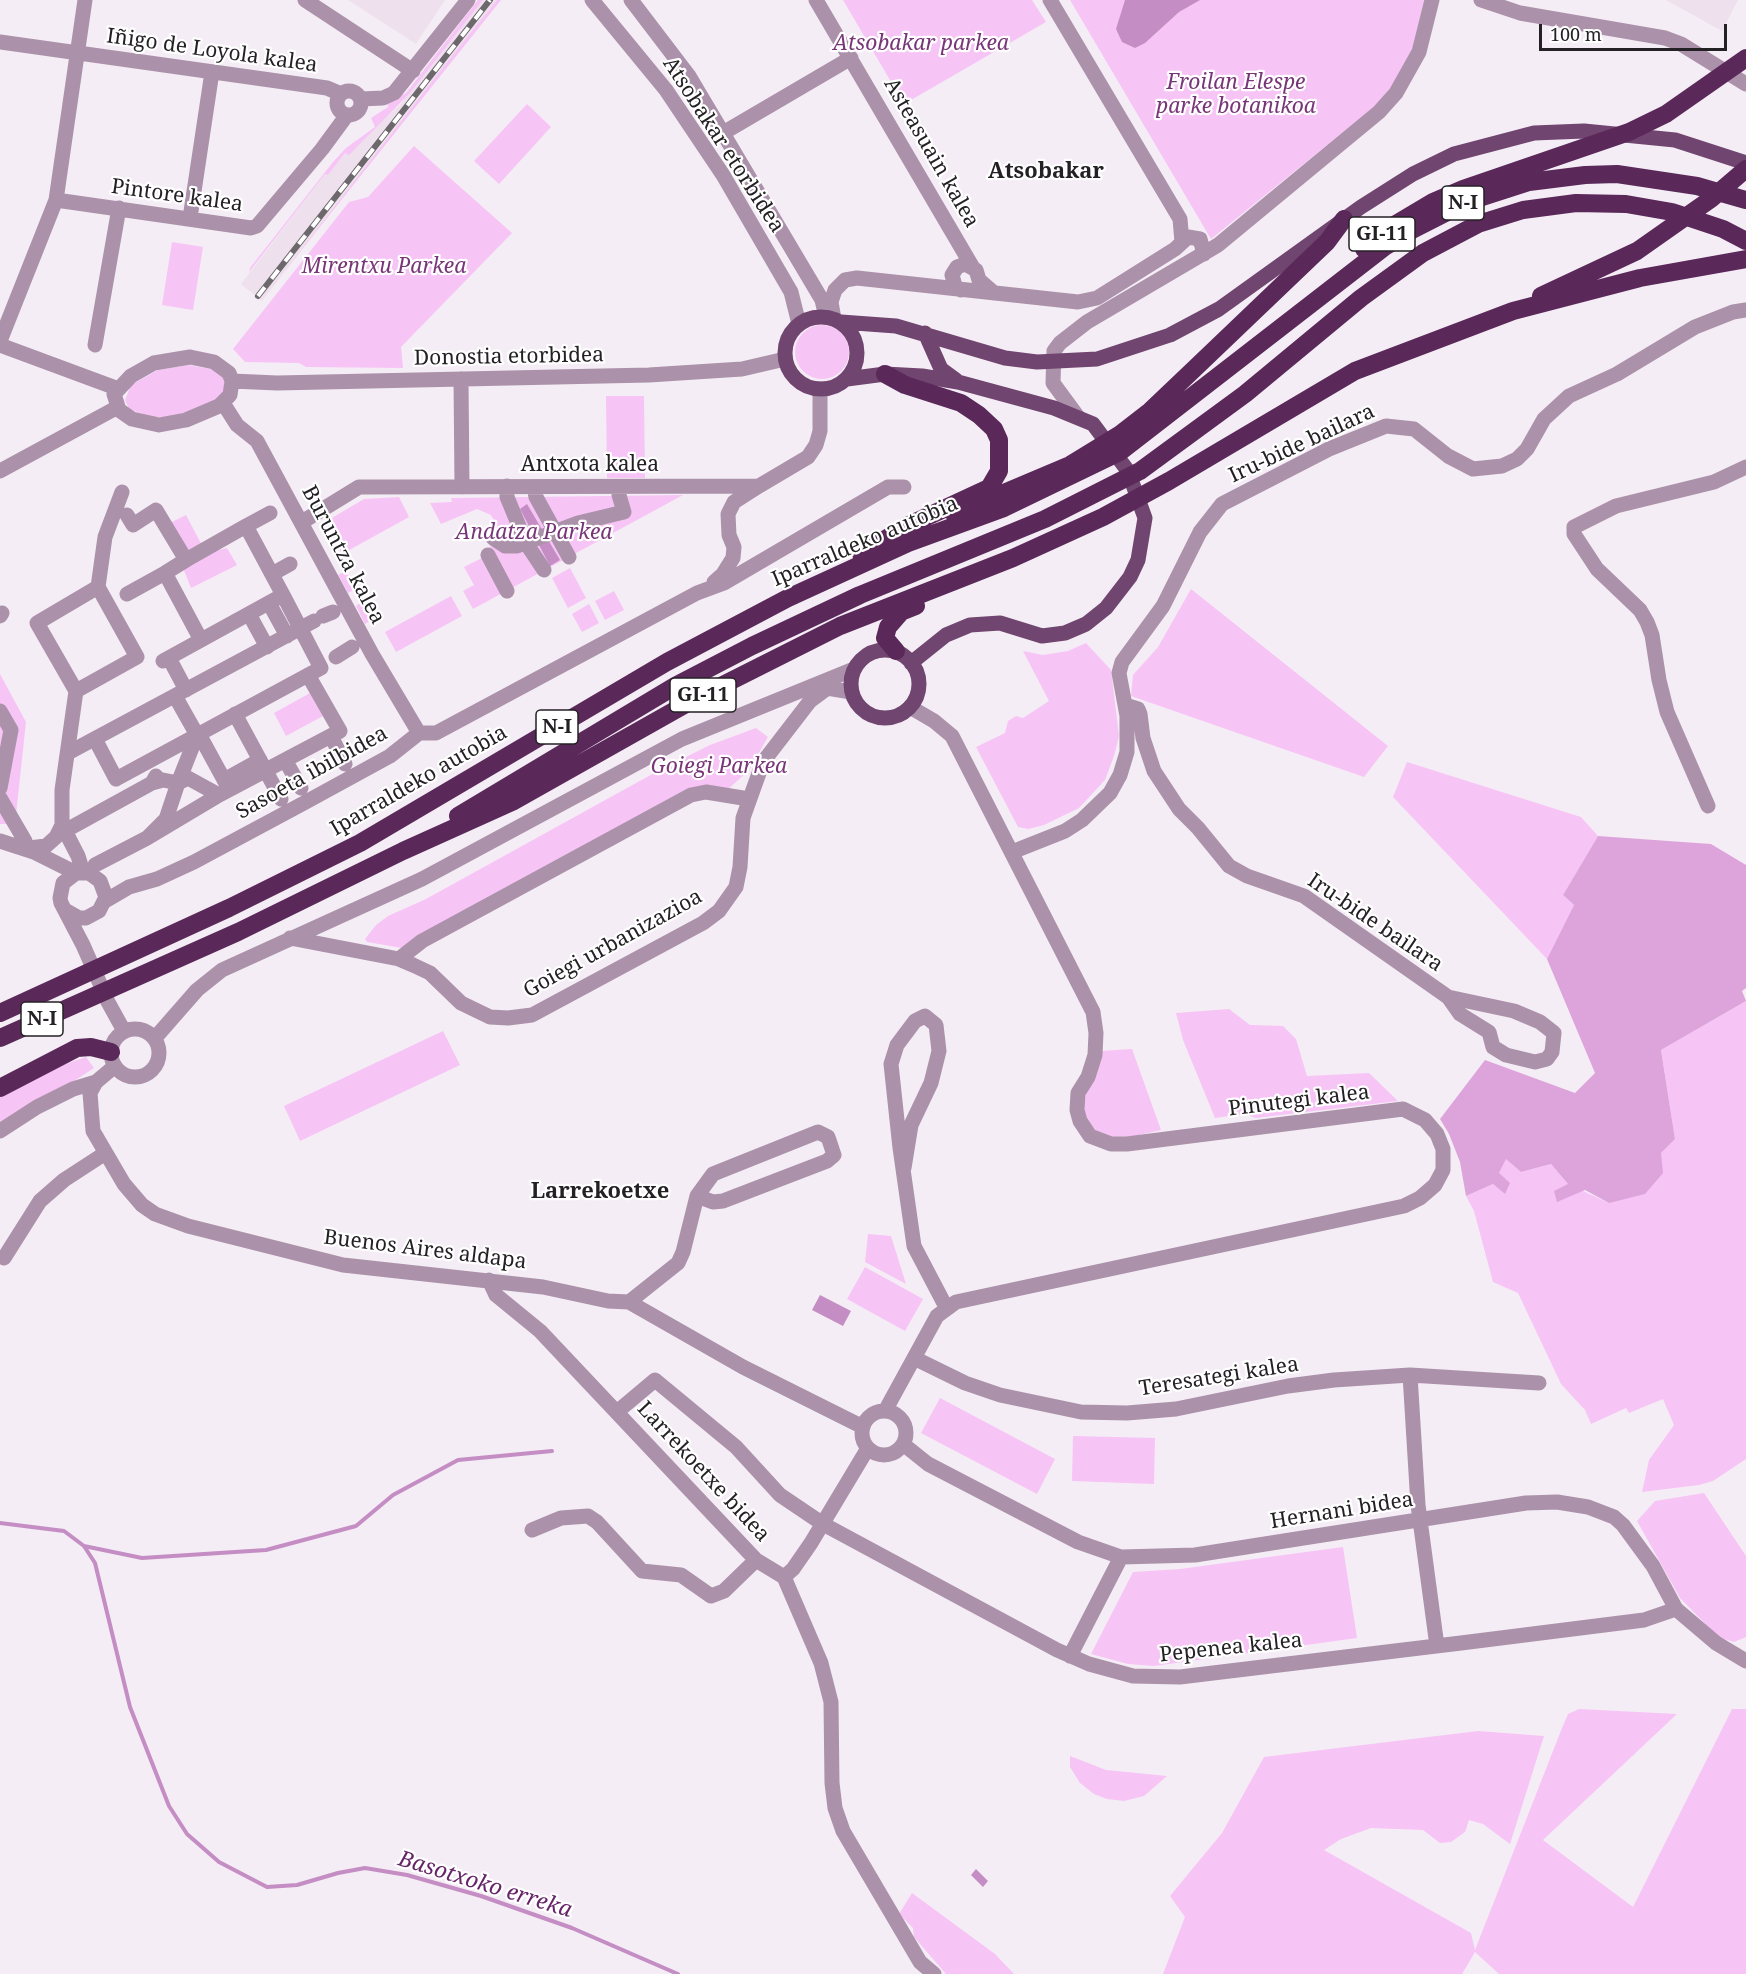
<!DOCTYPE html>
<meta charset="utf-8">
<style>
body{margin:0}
#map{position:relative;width:1746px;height:1974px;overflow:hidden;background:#f5edf5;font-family:"Noto Serif",serif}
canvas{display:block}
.scale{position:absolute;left:1539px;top:24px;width:188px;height:27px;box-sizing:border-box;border:3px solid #242124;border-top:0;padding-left:8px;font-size:18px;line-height:21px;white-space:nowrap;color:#242124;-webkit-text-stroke:4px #fff;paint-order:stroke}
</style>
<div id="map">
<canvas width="1746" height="1974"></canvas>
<div class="scale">100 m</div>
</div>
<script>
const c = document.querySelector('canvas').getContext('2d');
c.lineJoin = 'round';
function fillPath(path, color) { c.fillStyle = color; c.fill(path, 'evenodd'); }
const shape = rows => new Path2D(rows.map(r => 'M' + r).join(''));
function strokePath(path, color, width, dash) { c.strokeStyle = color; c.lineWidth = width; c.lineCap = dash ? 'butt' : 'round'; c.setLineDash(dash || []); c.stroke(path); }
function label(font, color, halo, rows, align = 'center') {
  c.font = font + ' "Noto Serif",serif'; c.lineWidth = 4.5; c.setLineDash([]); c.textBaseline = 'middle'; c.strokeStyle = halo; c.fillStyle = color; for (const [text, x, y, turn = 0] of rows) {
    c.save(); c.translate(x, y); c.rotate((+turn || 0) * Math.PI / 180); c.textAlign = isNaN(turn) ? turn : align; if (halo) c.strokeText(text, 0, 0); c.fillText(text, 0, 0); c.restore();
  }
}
fillPath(shape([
 [348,0,445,0,416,44],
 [483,0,497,0,262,301,241,284,325,174,328,175,345,153,399,106],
 [1666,0,1738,0,1722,31]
]), '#eee0ed');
fillPath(shape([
 [478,0,483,0,410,93,349,155,345,153,328,175,325,174,249,272,250,268,333,162,346,148,375,127,371,118,388,107,387,103,406,93],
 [497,0,501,0,283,273,448,61],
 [843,0,1032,0,1046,22,904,104],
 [1070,0,1425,0,1414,45,1401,74,1379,103,1211,239],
 [527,104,551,127,499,184,474,161],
 [414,146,512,233,401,347,403,368,306,367,299,363,245,362,233,349,349,202,368,197],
 [172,242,203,247,193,310,162,305],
 '795 352a27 27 0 1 1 54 0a27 27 0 1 1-54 0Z',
 [189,365,215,370,223,375,225,390,220,397,201,409,169,417,151,417,129,409,125,400,131,385,158,370],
 [606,396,644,396,645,478,607,478],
 [683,495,473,609,463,591,474,585,464,567,488,555,496,524,491,515,477,509,441,524,430,503,452,502,451,498],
 [399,497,409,517,342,554,325,522,364,499],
 [186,515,206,553,227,548,237,565,191,588,166,525],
 [570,568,586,598,568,608,552,578],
 [344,572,360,586,348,593,338,575],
 [1191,589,1388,746,1364,777,1131,696,1133,675,1158,647],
 [614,591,624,610,605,620,595,601],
 [451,596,462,616,396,652,385,632],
 [366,599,371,620,365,624,356,606],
 [589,604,599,623,582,632,572,614],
 [1086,643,1111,670,1119,736,1114,756,1105,780,1079,808,1044,825,1028,829,1018,827,976,747,1005,733,1008,721,1016,716,1023,718,1049,701,1023,651,1043,655,1068,651],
 [0,674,26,722,15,824,0,824],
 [310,693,323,716,286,736,274,713],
 [756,728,768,737,749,770,724,793,706,789,402,948,367,942,365,939,376,925,388,916,426,899,656,772,710,745],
 [1407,762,1581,817,1598,836,1563,895,1574,905,1547,959,1393,797],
 [1746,1001,1746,1459,1713,1481,1699,1485,1642,1492,1649,1460,1674,1425,1663,1399,1629,1413,1626,1408,1591,1424,1585,1410,1561,1384,1518,1293,1493,1282,1474,1211,1466,1196,1493,1184,1505,1193,1499,1173,1506,1158,1521,1172,1551,1164,1568,1184,1609,1203,1675,1139,1661,1050],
 [1229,1009,1250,1025,1283,1026,1296,1039,1307,1076,1369,1073,1398,1101,1256,1118,1244,1114,1215,1118,1183,1040,1176,1013],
 [443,1031,460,1065,300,1141,284,1106],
 [1132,1049,1161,1130,1118,1140,1103,1136,1092,1127,1085,1115,1084,1101,1100,1051],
 [86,1057,94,1068,12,1122,0,1133,0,1095,56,1067],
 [868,1234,891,1236,906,1284,865,1262],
 [865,1267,923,1299,905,1331,847,1299],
 [940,1398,1055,1459,1037,1494,921,1433],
 [1073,1436,1155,1438,1154,1484,1072,1481],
 [1704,1493,1746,1556,1746,1637,1734,1642,1718,1637,1680,1598,1637,1521,1655,1501],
 [1343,1547,1357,1638,1154,1666,1128,1664,1091,1654,1133,1572,1180,1569],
 [1579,1709,1677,1714,1543,1840,1633,1907,1732,1709,1746,1709,1746,1974,1499,1974,1475,1952,1462,1974,1163,1974,1185,1917,1170,1896,1222,1833,1264,1757,1478,1731,1544,1736,1510,1844,1483,1824,1469,1820,1465,1832,1451,1842,1440,1843,1423,1830,1371,1828,1341,1839,1324,1850,1471,1933,1475,1950,1562,1728,1568,1714],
 [1070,1756,1106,1770,1167,1776,1144,1796,1124,1801,1107,1799,1094,1794,1080,1783,1070,1767],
 [912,1893,995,1954,1014,1974,946,1974,914,1937,913,1928,899,1914]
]), '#f7c4f6');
fillPath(shape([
 [1598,836,1711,844,1746,865,1746,988,1742,991,1746,1001,1661,1050,1675,1139,1661,1153,1663,1173,1645,1194,1609,1203,1585,1190,1557,1202,1554,1191,1568,1184,1551,1164,1521,1172,1506,1159,1499,1173,1510,1183,1505,1194,1493,1184,1466,1196,1460,1162,1449,1134,1440,1119,1485,1060,1575,1093,1595,1073,1547,959,1574,905,1563,895]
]), '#dda4dc');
fillPath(shape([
 [1125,0,1200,0,1179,12,1145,43,1135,48,1122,42,1116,29],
 [527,504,560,560,550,566,520,509],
 [820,1295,851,1311,843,1326,812,1310],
 [976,1869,988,1881,983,1887,971,1875]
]), '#c48dc3');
strokePath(shape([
 [0,1523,64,1531,84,1546,95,1563,130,1707,169,1806,187,1834,219,1862,267,1887,297,1885,338,1873,365,1868,407,1875,481,1896,572,1928,678,1974],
 [84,1546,142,1558,266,1550,356,1526,393,1495,458,1460,552,1451]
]), '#c48dc3', 4);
strokePath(shape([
 [305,0,413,71],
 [592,0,666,90,723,175,791,292,799,324],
 [631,0,689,76,822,300,826,317],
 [816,0,972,266],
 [1050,0,1180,219,1182,242],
 [1481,0,1520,13,1665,38,1681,44,1746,84],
 [0,42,327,88,341,94],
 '337 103a12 12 0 1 1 24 0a12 12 0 1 1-24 0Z',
 [361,99,383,98,394,93,468,0],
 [723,133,851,58],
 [56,200,251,228,257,226,322,149,347,115],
 [190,218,212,72],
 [961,290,955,286,952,275,957,267,965,264,976,270,979,280,994,293],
 [834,319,831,302,835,290,845,280,857,278,1078,302,1097,298,1175,249,1188,237,1200,239,1204,254],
 [0,341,56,200,85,0],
 [0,345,116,388],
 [95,345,119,208],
 [190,357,214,362,229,373,232,381,230,395,219,406,186,420,159,425,132,419,119,410,114,394,131,376,154,363,190,357],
 [461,379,462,487],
 [232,381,277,383,649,375,742,369,785,359],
 [223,403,237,425,257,441,372,654,419,733],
 [1078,417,1053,383,1054,351,1060,343,1087,322,1218,245,1379,112,1396,93,1419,52,1432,0],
 [0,471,118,407],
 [507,486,507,497,526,543,544,570],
 [534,487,536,497,569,557],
 [270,513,246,526,283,595],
 [127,515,133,525,156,510,186,560,165,573],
 [302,522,359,487,759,486,808,457,816,445,820,431,820,389],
 [493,538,505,546,517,546,578,523,624,512,619,495],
 [488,555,507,591],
 [186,560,246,526],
 [272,574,290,564],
 [714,582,723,574,733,558,734,547,729,535,728,514,734,502,759,486],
 [98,587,37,623,76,691,137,657,98,587,105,537,122,492],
 [127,594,165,573,201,640],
 [269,603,287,636],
 [249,614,267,647],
 [0,616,2,613],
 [323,616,333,612],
 [336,657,352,647],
 [169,658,186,690],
 [821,687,851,692],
 [76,691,62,790,62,825,78,856,83,872],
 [175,696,197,735,178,783],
 [1125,705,1138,709,1140,714,1143,738,1154,771,1179,809,1198,828,1229,866,1247,876,1304,896,1448,997],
 [0,711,11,730,0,788],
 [235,714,281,799],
 [199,734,229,789],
 [331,736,345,764],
 [95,739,116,779,321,668,283,595,163,661],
 [68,753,314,621],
 [285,760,301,788],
 [224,780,260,760],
 [178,783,188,778,219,795],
 [0,798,25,841],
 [1708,806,1667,712,1659,680,1652,635,1647,622,1640,610,1597,569,1574,534,1574,527,1616,506,1714,482,1746,467],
 [72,827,152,783,156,776],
 [147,838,219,795,340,731,308,675],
 [0,841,34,852,76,873],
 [29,848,46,846,56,837,62,825],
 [1012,852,1065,831,1082,820,1110,793,1120,775,1127,752,1127,716,1119,673,1122,662,1163,606,1200,532,1222,504,1329,449,1386,426,1414,429,1448,456,1473,469,1502,466,1517,459,1527,449,1544,419,1569,396,1617,374,1695,327,1733,312,1746,310],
 [95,865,147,838,166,819,178,783,163,780,152,783],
 [105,901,129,887,157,879,194,862,304,803,390,756,419,733,436,733,697,593,724,583,888,487,904,487],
 [65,910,79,918,86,918,99,911,106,897,100,881,89,873,76,873,63,883,60,898,61,903,83,945,108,1002,124,1031],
 [290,938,399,959,413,965,430,973,461,1003,490,1017,508,1018,532,1015,703,923,719,911,736,887,740,867,743,818,763,762,810,701,829,687],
 [399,959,422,941,691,795,706,792,749,799],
 [1448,997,1514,1011,1540,1022,1554,1033,1552,1052,1547,1059,1535,1062,1506,1055,1493,1047,1489,1032,1460,1014,1448,997],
 '111 1053a24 24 0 1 1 48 0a24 24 0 1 1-48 0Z',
 [155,1038,197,990,222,970,422,879,682,739,854,669],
 [115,1066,96,1082,90,1093,93,1131,124,1184,142,1205,155,1214,188,1226,343,1265,543,1287,608,1301,629,1302,743,1367,863,1427],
 [0,1131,37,1107,73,1089,96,1082],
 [904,1168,911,1125,931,1083,939,1051,936,1025,925,1016,915,1021,897,1045,891,1064,900,1148,914,1246,946,1307],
 [4,1258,40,1201,64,1180,104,1154],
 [489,1280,496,1295,540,1331,756,1560,784,1577],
 [629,1302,678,1263,683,1252,697,1196,713,1174,818,1132,828,1137,834,1155,827,1161,723,1201,713,1202,697,1196],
 [914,1358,965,1383,1000,1395,1081,1412,1127,1413,1176,1409,1288,1386,1334,1380,1410,1375,1539,1383],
 [1410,1375,1418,1505,1437,1646],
 [618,1411,655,1380,736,1447,780,1495,823,1524,1057,1650,1089,1664,1133,1676,1180,1677,1461,1643,1644,1620,1676,1609],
 [885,1411,937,1316,956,1302,1404,1206,1420,1198,1435,1185,1443,1170,1443,1149,1437,1134,1425,1120,1403,1109,1127,1144,1111,1144,1090,1136,1080,1121,1077,1110,1078,1093,1088,1077,1095,1055,1096,1033,1093,1012,952,736,934,721,910,707],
 '862 1433a22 22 0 1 1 44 0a22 22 0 1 1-44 0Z',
 [903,1444,928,1464,1078,1542,1121,1557,1195,1555,1526,1503,1557,1502,1588,1507,1614,1517,1623,1525,1653,1566,1676,1609,1716,1643,1746,1661],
 [532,1530,561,1518,588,1516,597,1522,642,1571,681,1575,711,1596,724,1591,756,1560],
 [784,1577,821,1663,831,1702,832,1783,835,1808,843,1831,920,1962,934,1974],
 [784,1577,793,1569,811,1543,868,1448],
 [1070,1656,1121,1557]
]), '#ab92aa', 15);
strokePath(shape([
 '785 353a36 36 0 1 1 72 0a36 36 0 1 1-72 0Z',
 [841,322,896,326,1005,358,1037,362,1097,359,1170,335,1219,309,1361,207,1413,174,1454,154,1534,133,1584,131,1675,140,1746,163],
 [925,333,941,369,956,380],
 [847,379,885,374,922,376,958,382,1054,408,1093,424,1128,471,1145,518,1138,560,1130,577,1106,608,1086,624,1065,633,1042,636,1000,623,970,625,946,635,911,663],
 '851 684a34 34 0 1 1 68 0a34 34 0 1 1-68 0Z'
]), '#70456f', 15);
strokePath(shape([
 [1364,249,1391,227,1433,202,1463,189,1629,132,1666,114,1746,58],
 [1541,296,1637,251,1711,199,1746,169],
 [954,514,1070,465,1119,435,1150,411,1191,372,1327,242,1344,219],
 [861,554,907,526,989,488,999,471,999,440,994,429,979,415,961,403,905,385,885,374],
 [896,651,885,638,888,627,901,612,916,606],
 [458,816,675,686,752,646,860,595,1045,519,1140,471,1245,394,1361,298,1423,253,1478,224,1523,210,1576,203,1626,204,1672,212,1723,229,1746,241],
 [0,1013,229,908,360,843,667,662,788,598,908,543,1004,508,1120,452,1386,246,1412,230,1467,202,1529,182,1585,175,1617,174,1697,186,1746,200],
 [0,1038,238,932,403,851,514,801,695,699,840,626,1013,558,1103,517,1169,481,1355,371,1513,311,1640,278,1746,259],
 [0,1088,77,1048,91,1047,111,1052]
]), '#5a295a', 18);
const rail = shape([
 [258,296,490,0]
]);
strokePath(rail, '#6c686c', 6);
strokePath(rail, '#fff', 4, [11]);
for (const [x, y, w] of [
 [1463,203,42],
 [1382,234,66],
 [703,695,66],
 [557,727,42],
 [42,1019,42]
]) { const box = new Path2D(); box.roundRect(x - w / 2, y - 17, w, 34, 4.5); c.fillStyle = '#fff'; c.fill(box); strokePath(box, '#242124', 1.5); }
label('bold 20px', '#242124', null, [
 ["N-I",1463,203],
 ["GI-11",1382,234],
 ["GI-11",703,695],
 ["N-I",557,727],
 ["N-I",42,1019]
]);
label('italic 21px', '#783679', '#fff', [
 ["Atsobakar parkea",921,44],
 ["Froilan Elespe",1236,83],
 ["parke botanikoa",1236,107],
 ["Mirentxu Parkea",384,267],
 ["Andatza Parkea",534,533],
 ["Goiegi Parkea",719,767]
]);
label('21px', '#242124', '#fff', [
 ["Iñigo de Loyola kalea",212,51,8],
 ["Atsobakar etorbidea",723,145,57],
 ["Asteasuain kalea",931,153,60],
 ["Pintore kalea",177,196,8],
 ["Donostia etorbidea",509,357,-1],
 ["Iru-bide bailara",1302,444,-25],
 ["Antxota kalea",590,465],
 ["Iparraldeko autobia",865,542,-23],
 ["Buruntza kalea",343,555,62],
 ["Sasoeta ibilbidea",312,773,-29],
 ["Iparraldeko autobia",419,781,-30],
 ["Iru-bide bailara",1375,923,34],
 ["Goiegi urbanizazioa",613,944,-29],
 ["Pinutegi kalea",1299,1101,-7],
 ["Buenos Aires aldapa",425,1250,7],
 ["Teresategi kalea",1219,1377,-9],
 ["Larrekoetxe bidea",703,1472,47],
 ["Hernani bidea",1342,1511,-9],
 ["Pepenea kalea",1231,1648,-6]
]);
label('bold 22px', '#242124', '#fff', [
 ["Atsobakar",1046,172],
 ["Larrekoetxe",600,1192]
]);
label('italic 22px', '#672569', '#fff', [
 ["Basotxoko erreka",485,1885,17]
]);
</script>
